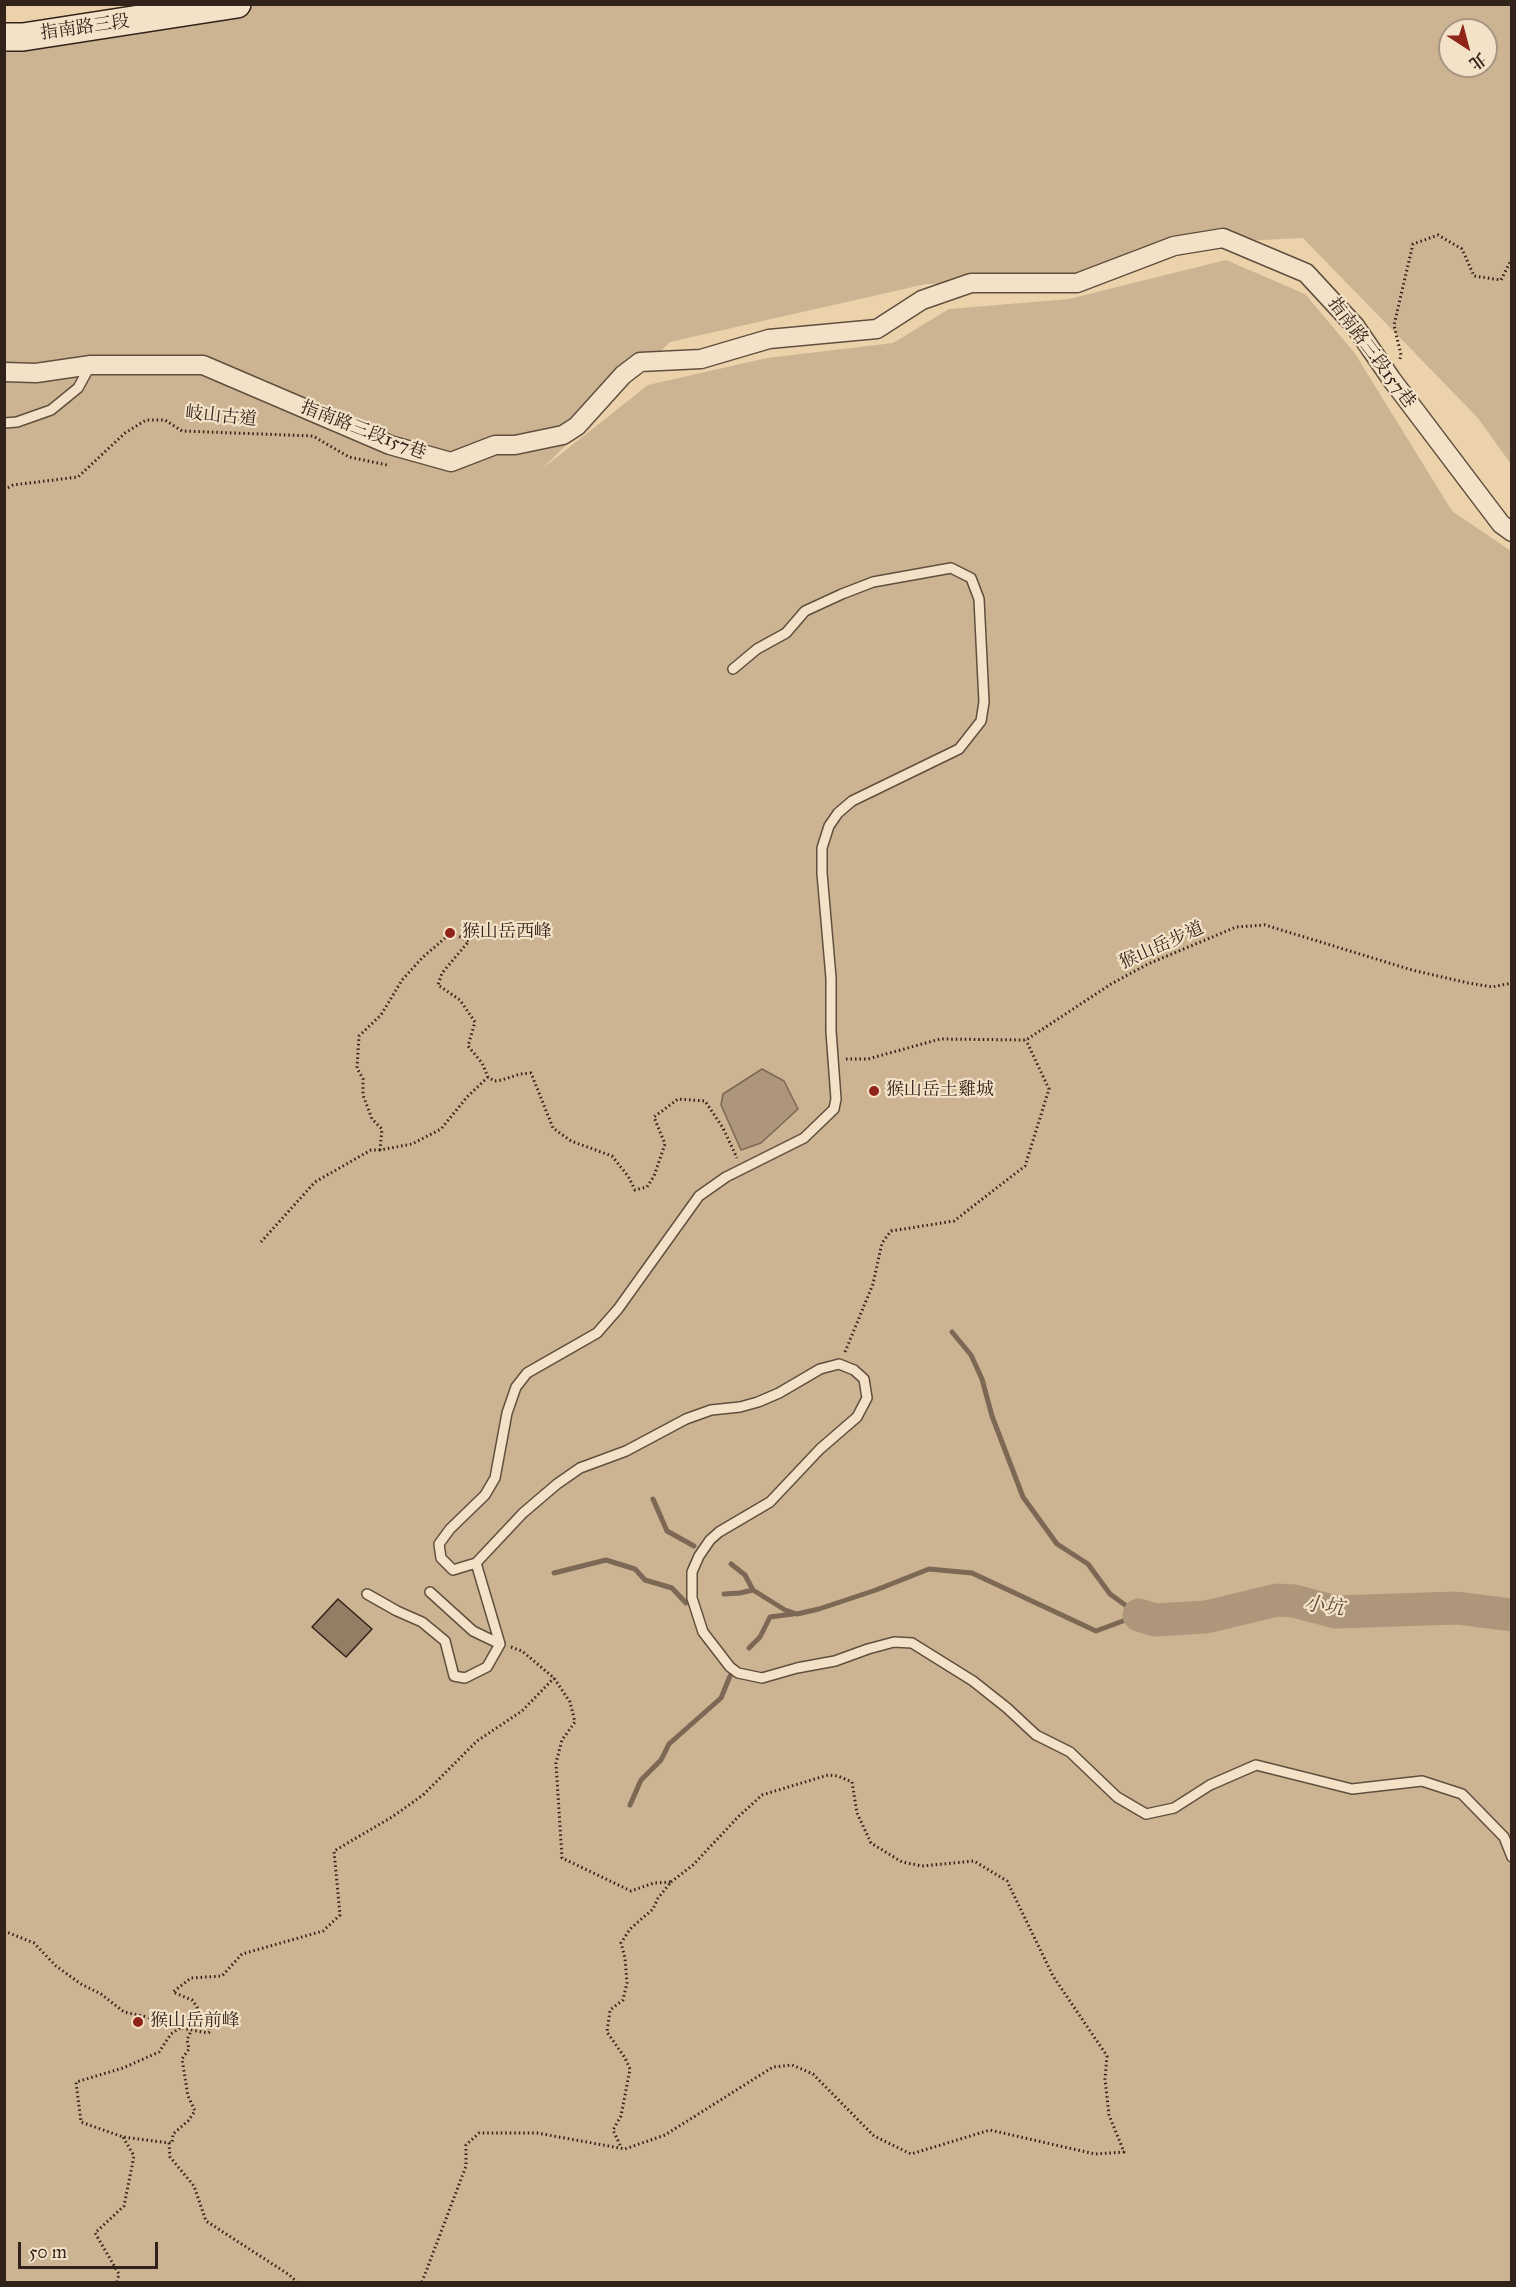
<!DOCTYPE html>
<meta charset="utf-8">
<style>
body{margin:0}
#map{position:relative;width:1516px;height:2287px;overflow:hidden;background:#ecd2ab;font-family:"IM FELL Great Primer","Noto Serif TC",serif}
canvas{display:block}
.frame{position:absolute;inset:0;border:6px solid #32231a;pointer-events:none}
.north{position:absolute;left:1438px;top:18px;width:60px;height:60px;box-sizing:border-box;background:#f3e2c8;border:2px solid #a69682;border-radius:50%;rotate:144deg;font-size:16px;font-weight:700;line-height:24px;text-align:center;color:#32231a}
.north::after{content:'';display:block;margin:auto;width:21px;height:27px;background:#8f2418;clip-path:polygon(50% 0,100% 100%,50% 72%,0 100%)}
.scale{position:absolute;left:18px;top:2242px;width:140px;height:27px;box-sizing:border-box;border:3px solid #32231a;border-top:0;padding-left:8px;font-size:18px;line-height:21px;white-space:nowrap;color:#32231a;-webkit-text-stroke:4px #f3e2c8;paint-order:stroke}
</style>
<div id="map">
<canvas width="1516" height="2287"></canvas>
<div class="frame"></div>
<div class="north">北</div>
<div class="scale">50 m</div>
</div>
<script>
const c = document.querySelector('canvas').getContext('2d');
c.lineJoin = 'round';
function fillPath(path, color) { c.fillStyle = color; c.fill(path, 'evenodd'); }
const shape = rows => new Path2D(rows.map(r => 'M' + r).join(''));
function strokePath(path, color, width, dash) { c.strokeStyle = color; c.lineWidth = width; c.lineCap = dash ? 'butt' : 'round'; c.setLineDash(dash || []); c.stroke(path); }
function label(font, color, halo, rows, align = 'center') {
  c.font = font + ' "IM FELL Great Primer","Noto Serif TC",serif'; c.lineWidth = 4.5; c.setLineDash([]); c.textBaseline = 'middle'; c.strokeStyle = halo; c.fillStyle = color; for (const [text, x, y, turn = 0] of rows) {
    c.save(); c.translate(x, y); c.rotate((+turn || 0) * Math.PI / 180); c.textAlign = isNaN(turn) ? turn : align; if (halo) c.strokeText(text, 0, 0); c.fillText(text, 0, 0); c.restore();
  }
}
fillPath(shape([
 [209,4,1511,5,1511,464,1477,417,1303,238,1160,245,1077,283,926,284,670,342,543,468,648,385,767,358,893,343,949,309,1069,299,1226,260,1305,294,1354,352,1452,511,1511,551,1511,2282,5,2282,4,28],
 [1450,30,1486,30,1486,66,1450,66]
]), '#ccb492');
const water = shape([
 [762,1069,784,1081,798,1109,761,1143,741,1150,721,1105,723,1094,762,1069]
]);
fillPath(water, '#ad967a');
strokePath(water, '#7c6854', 1.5);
strokePath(shape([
 [952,1332,971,1355,982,1379,992,1416,1023,1497,1057,1544,1088,1564,1110,1594,1139,1615],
 [653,1499,667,1531,694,1546],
 [731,1564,745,1575,753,1590,785,1610,797,1614,819,1609,876,1590,929,1569,972,1573,1096,1631,1139,1615],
 [554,1573,606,1560,635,1569,645,1580,672,1588,686,1603],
 [724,1594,740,1593,753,1590],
 [749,1648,760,1637,770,1617,793,1614],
 [630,1805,641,1780,661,1760,669,1744,721,1698,730,1676]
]), '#7c6854', 5);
strokePath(shape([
 [1139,1615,1155,1620,1206,1617,1277,1600,1294,1601,1336,1612,1456,1608,1512,1615]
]), '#ad967a', 33);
const building = shape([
 [338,1599,372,1629,346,1657,312,1627,338,1599]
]);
fillPath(building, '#937e65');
strokePath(building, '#32231a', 1.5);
const lane = shape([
 [4,423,17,422,51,410,78,388,90,366],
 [733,669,757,649,786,633,805,611,842,594,873,582,951,568,971,578,979,599,984,702,981,721,959,749,852,801,838,813,829,826,822,848,822,873,831,978,831,1031,836,1099,834,1109,804,1138,726,1177,699,1196,618,1309,597,1333,527,1373,516,1387,507,1413,495,1478,485,1495,450,1529,439,1544,441,1558,453,1570,476,1563,523,1513,557,1484,580,1468,626,1451,686,1419,711,1410,740,1407,758,1402,779,1393,820,1369,839,1364,854,1370,864,1379,867,1398,857,1417,820,1449,770,1502,719,1532,710,1540,699,1556,692,1572,692,1598,703,1632,730,1667,738,1673,762,1678,797,1668,835,1661,868,1649,894,1642,912,1643,973,1681,1007,1708,1036,1735,1070,1752,1117,1797,1146,1814,1174,1808,1210,1785,1256,1765,1352,1789,1422,1781,1462,1794,1504,1837,1512,1857],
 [430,1592,473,1631,500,1644],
 [367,1594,397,1611,422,1622,445,1641,454,1676,465,1678,487,1667,500,1644,476,1563]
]);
const street = shape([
 [4,372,36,373,91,365,203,365,390,445,451,462,495,445,515,445,563,435,577,426,623,375,640,362,701,359,769,339,877,329,922,300,971,283,1077,283,1174,246,1223,238,1306,273,1355,326,1392,380,1501,524,1512,532]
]);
const secondary = shape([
 [4,37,23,37,237,4]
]);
strokePath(lane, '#604f3e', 12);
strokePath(street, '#604f3e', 21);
strokePath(secondary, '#32231a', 30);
strokePath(shape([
 [1400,359,1401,355,1394,325,1413,244,1438,235,1462,249,1474,276,1501,280,1512,258],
 [4,490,13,485,78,477,125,433,146,420,165,420,182,431,313,436,349,457,387,465],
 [846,1059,868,1059,940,1039,1026,1040,1111,984,1148,964,1236,927,1265,925,1412,970,1468,983,1492,987,1512,983],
 [488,1077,467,1097,441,1129,412,1144,380,1150,382,1129,372,1119,363,1095,363,1079,357,1068,359,1036,381,1015,402,980,423,957,451,933,469,941,442,973,438,985,460,1000,475,1022,468,1046,482,1063,488,1077,494,1081,502,1080,520,1074,531,1073,553,1128,571,1141,612,1156,628,1176,635,1190,647,1187,654,1176,665,1144,654,1117,678,1099,705,1101,723,1128,737,1158],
 [261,1242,315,1182,371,1150,380,1150],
 [845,1352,873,1284,882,1243,891,1231,954,1221,1025,1166,1049,1089,1026,1040],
 [511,1647,522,1651,554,1678,570,1702,575,1722,562,1740,556,1763,562,1858,631,1891,654,1883,671,1882,658,1898,653,1909,630,1929,621,1943,625,1958,627,1983,623,2000,610,2010,607,2032,625,2058,630,2069,621,2116,613,2130,621,2147],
 [4,1931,34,1943,56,1966,81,1984,101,1994,124,2012,166,2021,181,2028,208,2033,211,2031,210,2026,198,2016,197,2007,192,2000,173,1992,191,1978,222,1976,242,1954,323,1931,340,1915,334,1851,392,1817,423,1795,477,1741,522,1711,554,1678],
 [180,2028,171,2034,159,2052,123,2068,76,2082,81,2122,123,2137,169,2143,170,2157,194,2186,206,2221,288,2274,297,2282],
 [169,2143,172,2143,173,2134,188,2121,195,2111,188,2096,182,2059,189,2049,187,2040,191,2031],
 [117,2282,119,2274,95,2233,124,2206,134,2156,123,2137],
 [422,2282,466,2166,466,2145,479,2133,537,2133,625,2149,665,2135,773,2067,792,2065,813,2074,874,2136,911,2154,990,2130,1095,2154,1124,2152,1109,2115,1105,2079,1107,2056,1053,1976,1007,1881,974,1861,922,1866,902,1862,871,1843,857,1813,852,1782,838,1776,828,1775,762,1795,738,1817,693,1865,671,1882]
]), '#32231a', 3, [1.5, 3]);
strokePath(lane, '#f3e2c8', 9);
strokePath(street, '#f3e2c8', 18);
strokePath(secondary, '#f3e2c8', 27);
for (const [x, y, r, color] of [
 [450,933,6,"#8f2418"],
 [874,1091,6,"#8f2418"],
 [138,2022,6,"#8f2418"]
]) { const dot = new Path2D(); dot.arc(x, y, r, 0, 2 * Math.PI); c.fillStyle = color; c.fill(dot); strokePath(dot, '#f3e2c8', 2); }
label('18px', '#32231a', '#f3e2c8', [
 ["指南路三段",85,28,-8],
 ["指南路三段157巷",1371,353,53],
 ["岐山古道",221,417,6],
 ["指南路三段157巷",363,431,21],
 ["猴山岳步道",1162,946,-24]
]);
label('18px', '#32231a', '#f3e2c8', [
 ["猴山岳西峰",462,933],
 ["猴山岳土雞城",886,1091],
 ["猴山岳前峰",150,2022]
], 'left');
label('italic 20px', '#5d4b3c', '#f3e2c8', [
 ["小坑",1324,1607,7]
]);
</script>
